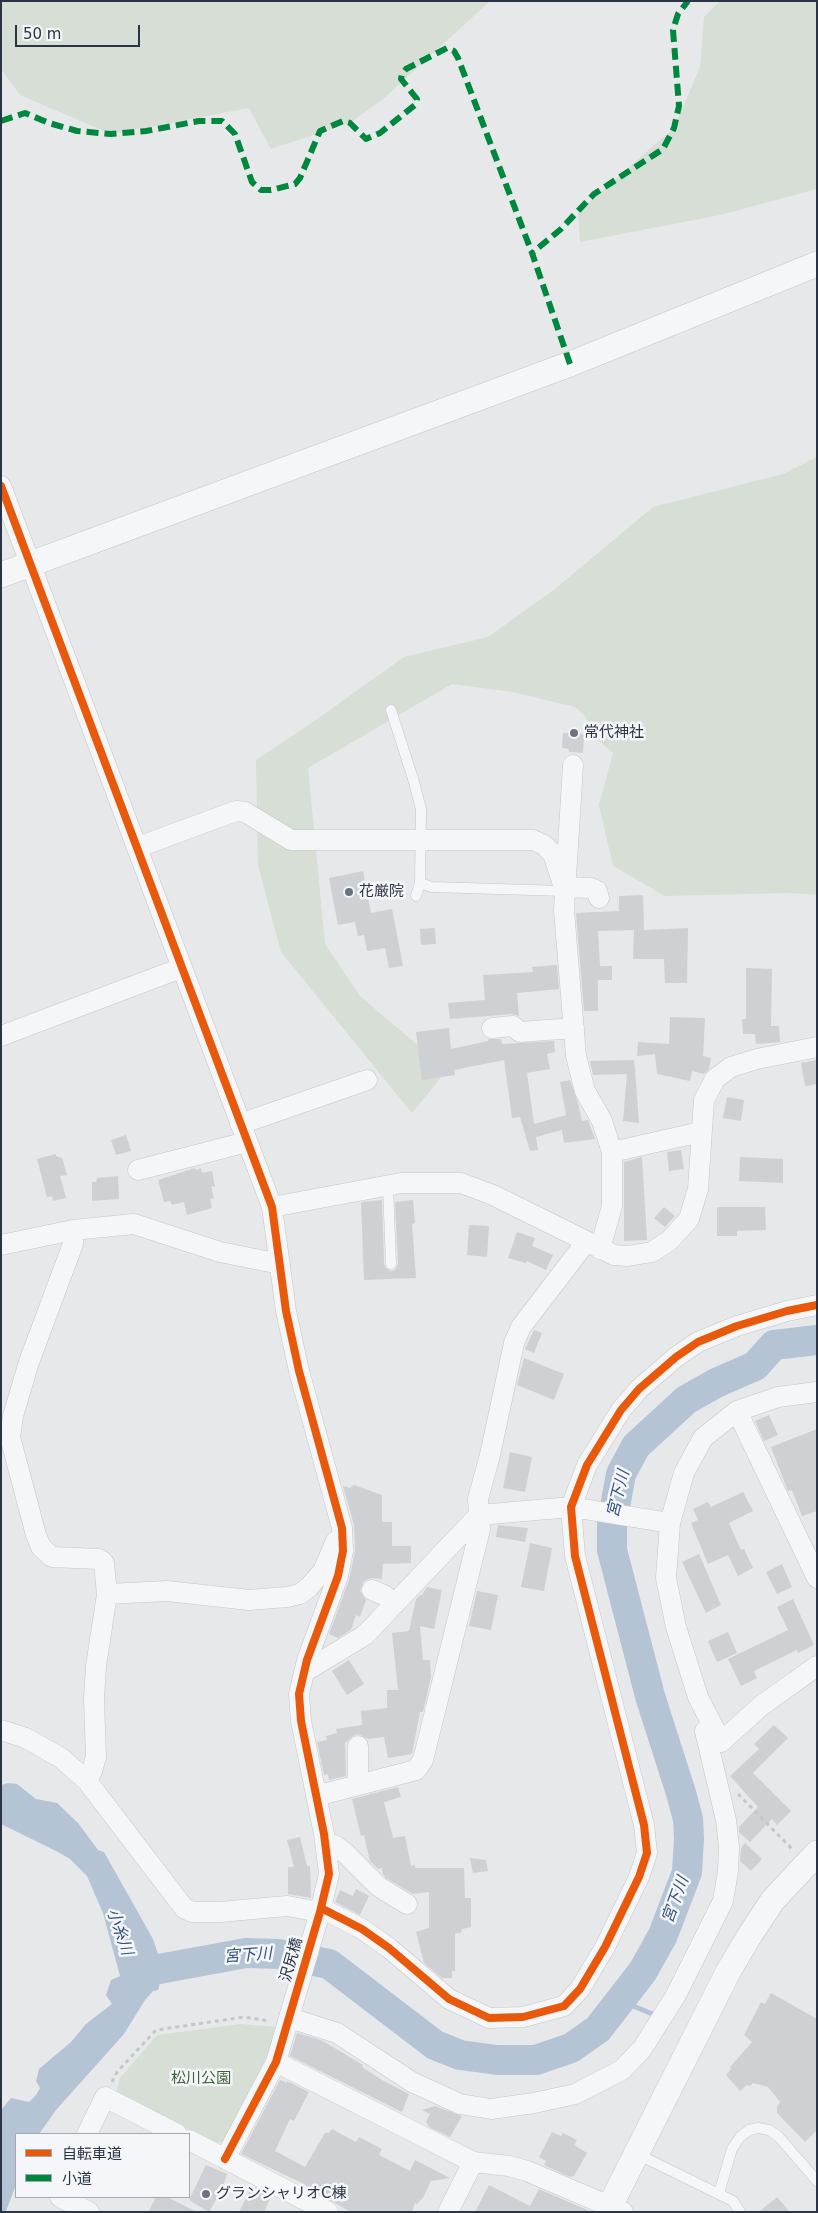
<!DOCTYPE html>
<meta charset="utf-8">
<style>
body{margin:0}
#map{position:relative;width:818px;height:2213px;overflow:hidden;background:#e6e8ea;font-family:"DejaVu Sans","Noto Sans JP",sans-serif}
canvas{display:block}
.frame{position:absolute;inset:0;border:2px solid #2b3445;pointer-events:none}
.legend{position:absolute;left:15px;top:2133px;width:175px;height:65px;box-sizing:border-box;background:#f4f6f9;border:1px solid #a4a8b1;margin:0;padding:6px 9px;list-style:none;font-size:15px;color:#2b3445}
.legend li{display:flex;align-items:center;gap:10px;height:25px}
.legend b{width:25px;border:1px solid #a4a8b1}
.scale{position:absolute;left:15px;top:25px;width:125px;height:22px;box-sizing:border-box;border:2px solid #2b3445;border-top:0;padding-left:6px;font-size:15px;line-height:18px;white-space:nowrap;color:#2b3445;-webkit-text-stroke:4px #f4f6f9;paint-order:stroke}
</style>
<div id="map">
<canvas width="818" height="2213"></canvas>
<div class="frame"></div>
<ul class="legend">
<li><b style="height:6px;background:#e8590c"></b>自転車道</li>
<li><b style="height:6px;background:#00873e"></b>小道</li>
</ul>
<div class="scale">50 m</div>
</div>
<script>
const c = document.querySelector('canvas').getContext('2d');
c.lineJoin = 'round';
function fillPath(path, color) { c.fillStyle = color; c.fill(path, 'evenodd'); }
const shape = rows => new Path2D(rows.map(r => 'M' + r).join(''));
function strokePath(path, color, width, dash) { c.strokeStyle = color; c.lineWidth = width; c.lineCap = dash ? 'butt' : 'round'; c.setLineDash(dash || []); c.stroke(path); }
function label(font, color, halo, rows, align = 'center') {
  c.font = font + ' "DejaVu Sans","Noto Sans JP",sans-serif'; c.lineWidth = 5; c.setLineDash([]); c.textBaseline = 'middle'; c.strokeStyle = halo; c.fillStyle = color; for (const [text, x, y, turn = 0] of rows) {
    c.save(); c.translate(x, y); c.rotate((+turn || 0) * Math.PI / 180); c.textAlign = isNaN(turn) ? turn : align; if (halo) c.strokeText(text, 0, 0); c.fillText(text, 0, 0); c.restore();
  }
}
fillPath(shape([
 [1,1,490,1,383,99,350,123,271,149,249,108,111,134,20,95,1,69],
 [720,1,817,1,817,189,720,215,580,242,578,212,674,128,700,67,704,17],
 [817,457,817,895,790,893,665,896,613,866,599,805,613,753,597,739,585,716,575,707,513,692,452,684,308,768,325,944,360,996,447,1070,412,1113,281,952,258,865,256,760,313,722,404,657,488,637,555,589,653,507,783,474],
 [241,2024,276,2027,268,2058,225,2141,217,2143,116,2093,120,2078,157,2035]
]), '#d6ded6');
fillPath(shape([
 [8,1783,17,1784,36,1799,57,1803,78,1823,98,1850,104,1852,153,1939,161,1963,173,1964,190,1958,200,1959,198,1965,186,1973,179,1975,163,1972,158,1990,153,1991,145,2000,124,2034,56,2110,39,2134,16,2134,16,2185,6,2211,1,2212,1,2110,11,2098,29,2102,36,2095,40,2088,36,2081,39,2069,71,2042,86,2024,112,2004,106,1995,111,1980,120,1976,103,1913,87,1876,70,1859,58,1852,1,1824,1,1785]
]), '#b4c4d5');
strokePath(shape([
 [621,2001,655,2015]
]), '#b4c4d5', 5);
strokePath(shape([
 [159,1969,246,1953,278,1954,329,1964,435,2045,460,2055,497,2060,536,2060,571,2048,598,2029,643,1971,663,1935,687,1872,689,1839,688,1819,681,1793,650,1696,612,1550,612,1523,621,1474,636,1446,686,1400,716,1383,755,1366,774,1345,817,1340]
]), '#b4c4d5', 30);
fillPath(shape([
 [563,733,584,734,583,753,569,752,569,749,562,748],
 [363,871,371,913,392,909,403,966,389,968,385,948,367,951,364,935,358,936,355,922,338,925,329,878],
 [643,895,644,930,688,928,687,983,665,983,664,959,633,959,634,930,598,931,600,966,612,966,612,980,598,980,598,1011,584,1011,576,913,619,911,619,896],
 [435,928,436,944,421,945,420,929],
 [557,965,559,989,517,993,519,1016,512,1014,450,1019,448,1003,485,1000,483,975,533,972,532,967],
 [746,968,772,969,771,1026,779,1026,780,1042,756,1044,755,1034,743,1034,742,1019,746,1019],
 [670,1017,705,1018,703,1056,711,1058,709,1069,704,1074,692,1071,690,1081,657,1074,655,1054,637,1056,638,1042,669,1044],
 [449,1028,451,1049,488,1041,488,1039,501,1039,502,1044,554,1041,555,1052,547,1054,550,1069,527,1073,534,1124,566,1115,560,1082,570,1080,578,1103,582,1121,588,1120,595,1139,564,1143,562,1130,536,1137,538,1150,530,1151,520,1117,512,1118,504,1060,454,1070,455,1075,422,1080,416,1032],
 [634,1060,635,1069,639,1123,623,1121,627,1074,593,1075,590,1061],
 [817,1060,817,1084,805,1086,801,1063],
 [727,1097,744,1100,741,1121,723,1118],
 [126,1135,131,1151,116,1155,111,1140],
 [681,1150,684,1169,669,1171,667,1152],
 [56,1154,56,1156,62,1158,67,1175,60,1176,66,1198,53,1201,52,1196,47,1197,37,1159],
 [642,1157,647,1240,624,1241,624,1162],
 [740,1157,783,1159,783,1183,739,1181],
 [195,1168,196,1170,201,1168,202,1173,212,1171,215,1187,211,1186,214,1198,210,1199,212,1208,187,1215,184,1202,172,1205,170,1201,164,1202,158,1180],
 [118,1176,119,1199,92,1201,92,1182,96,1182,97,1178],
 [382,1200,384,1264,386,1268,391,1271,395,1270,398,1264,395,1202,413,1200,415,1223,412,1224,416,1278,364,1280,361,1202],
 [664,1207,675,1216,665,1227,654,1218],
 [717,1207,765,1207,766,1230,737,1231,737,1236,717,1236],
 [469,1225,489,1226,487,1257,467,1255],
 [517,1232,535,1238,532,1246,553,1255,546,1270,527,1261,526,1263,508,1258],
 [534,1330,542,1333,534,1353,525,1349],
 [524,1358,564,1374,554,1400,517,1385],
 [769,1415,778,1435,764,1441,755,1421],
 [817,1429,817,1511,802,1516,792,1490,788,1491,771,1447],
 [510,1452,532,1457,525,1492,503,1488],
 [354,1485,382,1495,382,1522,392,1522,392,1546,411,1546,411,1563,383,1564,382,1579,371,1578,364,1581,360,1591,366,1600,360,1617,356,1615,351,1630,338,1638,329,1634,349,1580,355,1551,354,1525,343,1486,350,1488],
 [743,1492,753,1511,729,1523,741,1550,744,1549,753,1568,738,1576,728,1555,708,1564,691,1523,698,1520,693,1509,708,1502,711,1507],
 [498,1525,528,1528,525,1542,496,1537],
 [530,1543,552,1548,544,1591,521,1587],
 [699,1554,721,1605,706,1613,682,1562],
 [782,1564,792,1587,777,1594,766,1572],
 [427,1587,442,1590,434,1629,420,1626,423,1660,430,1660,431,1677,423,1712,420,1712,412,1754,388,1758,384,1737,368,1739,358,1734,353,1736,345,1743,346,1776,329,1780,328,1774,324,1775,317,1742,327,1740,326,1736,337,1733,336,1729,362,1725,361,1711,387,1708,387,1690,398,1690,392,1633,409,1631,416,1599,420,1595,422,1595],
 [477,1591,498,1595,491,1630,469,1626],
 [793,1599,814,1645,798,1653,797,1650,754,1671,757,1678,741,1686,728,1659,788,1630,777,1607],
 [728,1632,737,1653,717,1662,708,1641],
 [349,1660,364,1684,347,1695,332,1671],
 [774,1725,788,1738,753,1773,791,1811,777,1825,772,1819,750,1842,739,1832,739,1827,758,1807,730,1776,759,1749,754,1744],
 [398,1787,401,1797,384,1802,393,1838,405,1836,411,1866,415,1865,415,1868,464,1868,465,1898,471,1898,471,1927,462,1929,461,1933,455,1933,455,1971,452,1971,452,1978,442,1978,424,1963,416,1932,429,1928,429,1892,413,1894,386,1878,383,1874,382,1868,378,1869,370,1861,364,1835,361,1836,352,1799],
 [300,1837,307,1866,310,1866,311,1898,288,1894,288,1867,294,1867,287,1840],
 [745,1843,762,1859,751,1871,740,1861,741,1848],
 [470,1858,486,1860,488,1871,473,1873],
 [356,1889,369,1896,360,1915,335,1902,340,1890,353,1896],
 [771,1993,817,2019,817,2130,805,2142,777,2113,777,2107,780,2102,768,2087,753,2083,750,2086,747,2085,740,2091,726,2075,731,2069,730,2067,752,2042,744,2035,761,2002,765,2004],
 [297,2033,321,2040,363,2065,362,2067,382,2080,409,2094,402,2112,290,2056],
 [280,2080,287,2083,287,2081,309,2092,294,2121,290,2119,275,2151,305,2167,325,2133,329,2133,332,2129,356,2142,359,2137,382,2149,379,2155,410,2171,415,2160,450,2178,431,2181,423,2198,417,2204,415,2203,412,2212,351,2212,306,2187,306,2185,241,2154],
 [435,2106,462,2116,450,2137,429,2127,426,2122,430,2114,422,2110],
 [552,2132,561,2136,563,2133,577,2140,574,2145,587,2153,574,2176,570,2177,550,2168,544,2165,546,2161,539,2157],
 [206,2165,227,2174,218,2201,216,2200,209,2212,189,2200],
 [489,2185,530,2206,539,2189,592,2212,475,2212],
 [252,2186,271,2197,264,2212,239,2212],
 [156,2197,167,2197,197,2212,148,2212],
 [777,2197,790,2212,759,2212]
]), '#ced0d3');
const service = shape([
 [391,710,414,782,421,809,420,883,416,896],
 [420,883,432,887,564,891],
 [388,1186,391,1264],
 [637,2154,733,2201,740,2212],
 [719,2193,732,2149,740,2137,749,2130,758,2128,769,2130,778,2136,817,2181]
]);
const minor = shape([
 [1,486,272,1207,286,1311,299,1371,342,1528,343,1551,338,1576,307,1660,299,1694,301,1721,324,1834,329,1874,320,1912,276,2062,225,2159],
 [573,765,564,910,576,1056,585,1091,602,1121,612,1152,612,1206,600,1249],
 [138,847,236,811,245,812,291,840,533,840,544,845,553,854,562,881],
 [566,887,591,888,597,891,599,898],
 [492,1028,513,1026,520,1032,574,1028],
 [1,1036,181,968],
 [240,1124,367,1080],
 [612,1152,701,1132],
 [138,1170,247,1142],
 [272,1207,401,1183,461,1183,493,1195,614,1255,628,1256,652,1252,669,1241,689,1219,698,1189,704,1100,715,1079,731,1067,757,1059,817,1047],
 [73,1230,73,1244,29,1362,13,1416,10,1437,36,1535,41,1547,52,1557,99,1559,104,1563,107,1594,96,1666,94,1699,96,1757,92,1771,87,1781],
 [1,1245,73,1230,134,1224,220,1252,280,1264],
 [817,1392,778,1397,737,1411,703,1438,684,1473,670,1523,666,1578,676,1627,698,1697,721,1742,762,1705,817,1666],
 [737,1411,817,1578],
 [372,1590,384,1595,395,1604],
 [107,1594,167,1591,249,1600,287,1597,300,1594,309,1587,323,1571,336,1541],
 [304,1672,365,1635,479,1515,571,1507,670,1523],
 [1,1730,26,1738,61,1758,87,1781,184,1908,192,1912,220,1912,287,1906,320,1912],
 [358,1785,358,1746],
 [316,1796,416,1770,423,1760,480,1529,478,1499,490,1455,514,1343,521,1327,586,1242],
 [325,1842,336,1846,345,1853,379,1887,407,1904],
 [321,1908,362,1929,389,1948,449,1999,489,2018,523,2017,564,2006,580,1989,605,1947,639,1877,647,1853,644,1825,575,1556,571,1507,587,1465,621,1410,639,1389,676,1357,698,1342,737,1326,787,1311,817,1305],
 [290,2018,337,2033,412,2082,460,2104,491,2109,534,2103,575,2094,622,2070,642,2049,676,1995,723,1901,728,1871,729,1847,726,1820,705,1731],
 [276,2062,473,2162,509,2166,527,2171,623,2212],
 [87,2134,105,2097,177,2134],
 [189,2140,328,2212],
 [60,2197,89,2212],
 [448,2212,473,2162]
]);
const tertiary = shape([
 [1,575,570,364,817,264],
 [607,2212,728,1972,748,1938,773,1900,817,1853]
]);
strokePath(service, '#c4c6c8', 11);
strokePath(minor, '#c4c6c8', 21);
strokePath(tertiary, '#c4c6c8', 26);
strokePath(shape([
 [738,1794,793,1850],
 [112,2082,117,2072,156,2030,244,2017,270,2021]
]), '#c5c6ca', 3, [4, 4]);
strokePath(service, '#f5f6f7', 10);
strokePath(minor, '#f5f6f7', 20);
strokePath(tertiary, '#f5f6f7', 25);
strokePath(shape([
 [1,121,25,113,49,123,77,131,111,134,146,131,199,121,222,121,235,134,252,182,261,190,271,190,295,184,300,178,320,131,343,121,350,123,366,139,380,133,415,105,417,99,401,79,402,74,406,69,447,48,454,51,458,58,532,253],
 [570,364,532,253,561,229,594,194,663,149,674,128,679,106,673,30,678,14,688,1]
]), '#00873e', 6, [12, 6]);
strokePath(shape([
 [1,486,272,1207,286,1311,299,1371,342,1528,343,1551,338,1576,307,1660,299,1694,301,1721,324,1834,329,1874,320,1912,276,2062,225,2159],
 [321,1908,362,1929,389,1948,449,1999,489,2018,523,2017,564,2006,580,1989,605,1947,639,1877,647,1853,644,1825,575,1556,571,1507,587,1465,621,1410,639,1389,676,1357,698,1342,737,1326,787,1311,817,1305]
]), '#e8590c', 8);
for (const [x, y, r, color] of [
 [574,733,5,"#6c737f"],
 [349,892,5,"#6c737f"],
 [206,2194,5,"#6c737f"]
]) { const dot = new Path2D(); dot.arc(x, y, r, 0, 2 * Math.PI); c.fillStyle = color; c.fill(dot); strokePath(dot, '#f4f6f9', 2); }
label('15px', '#2b3445', '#f4f6f9', [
 ["常代神社",584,733],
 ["花厳院",359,892],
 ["グランシャリオC棟",216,2194]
], 'left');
label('15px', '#2b3445', '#f4f6f9', [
 ["沢尻橋",292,1960,-74]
]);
label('15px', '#3f6138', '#f4f6f9', [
 ["松川公園",201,2079]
]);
label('italic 16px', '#34527a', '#f4f6f9', [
 ["宮下川",619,1494,-76],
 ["宮下川",676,1900,-70],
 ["小糸川",119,1932,71],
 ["宮下川",248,1956,-4]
]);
</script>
